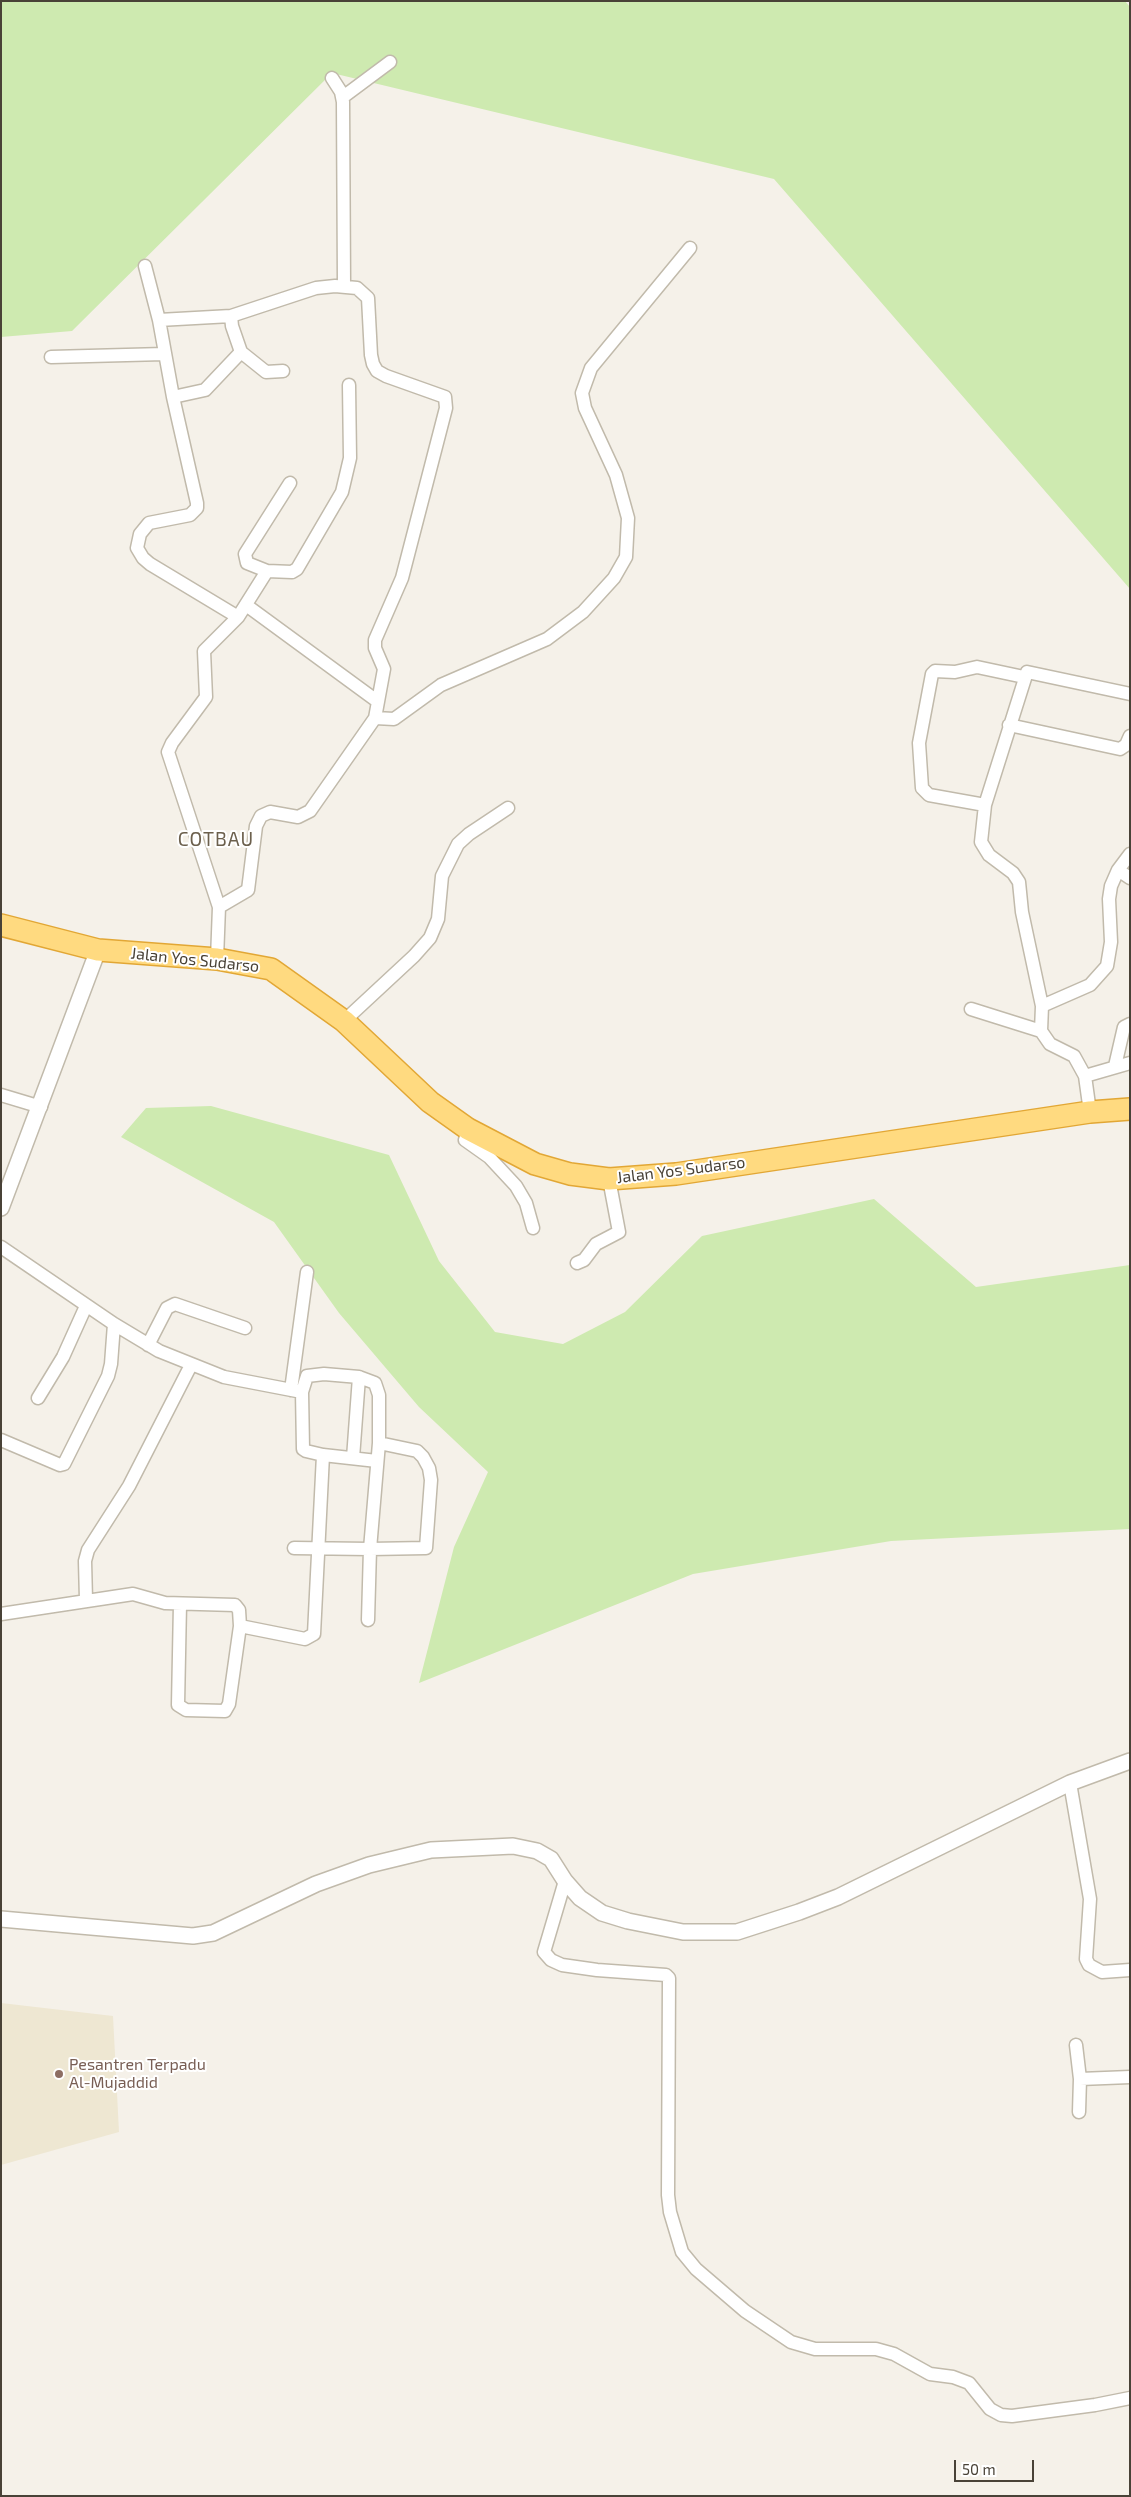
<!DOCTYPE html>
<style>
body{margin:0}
#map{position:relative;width:1131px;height:2497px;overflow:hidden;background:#f5f1e9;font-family:"Exo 2",sans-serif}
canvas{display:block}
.frame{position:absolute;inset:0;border:2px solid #494237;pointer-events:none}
.scale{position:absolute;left:954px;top:2460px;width:80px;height:22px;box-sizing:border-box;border:2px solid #494237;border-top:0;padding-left:6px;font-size:15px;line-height:18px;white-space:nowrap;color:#494237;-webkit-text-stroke:4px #fff;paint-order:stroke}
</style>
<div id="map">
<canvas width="1131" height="2497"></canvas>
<div class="frame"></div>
<div class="scale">50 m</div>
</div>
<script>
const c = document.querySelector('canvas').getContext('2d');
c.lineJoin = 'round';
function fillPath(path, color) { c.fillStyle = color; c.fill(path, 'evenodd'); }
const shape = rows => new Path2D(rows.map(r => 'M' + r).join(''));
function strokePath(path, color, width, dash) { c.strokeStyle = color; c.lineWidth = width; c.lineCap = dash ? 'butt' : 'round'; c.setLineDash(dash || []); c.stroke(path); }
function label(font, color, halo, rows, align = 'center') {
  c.font = font + ' "Exo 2",sans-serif'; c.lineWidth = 4; c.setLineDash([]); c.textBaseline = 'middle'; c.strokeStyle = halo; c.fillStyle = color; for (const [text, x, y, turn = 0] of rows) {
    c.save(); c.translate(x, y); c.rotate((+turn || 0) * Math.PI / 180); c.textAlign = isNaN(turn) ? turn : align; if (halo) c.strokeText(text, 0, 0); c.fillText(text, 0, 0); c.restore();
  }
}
fillPath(shape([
 [1,2003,113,2016,119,2132,1,2165]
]), '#eee7d2');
fillPath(shape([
 [1,1,1125,1,1130,7,1130,589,774,179,332,73,72,331,1,337],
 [211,1106,389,1155,439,1261,495,1332,563,1344,625,1312,702,1236,874,1199,976,1287,1130,1265,1130,1529,891,1541,693,1574,419,1683,454,1547,488,1472,419,1407,339,1313,274,1222,121,1137,146,1108]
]), '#ceeab0');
const minor = shape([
 [332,78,341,92,343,102,344,286],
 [343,97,390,62],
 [145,266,159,320,173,397,197,503,197,508,190,515,149,523,140,534,137,548,143,558,150,564,238,617],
 [231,316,232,326,241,352,266,372,283,371],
 [159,320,231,316,316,288,335,286,357,288,368,298,371,355,373,364,377,371,386,376,445,397,446,408,402,578,375,640,375,648,384,669,375,718],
 [51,357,164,354],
 [173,397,205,390,241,352],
 [290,483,245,554,247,563,267,571,292,572,297,569,342,492,350,458,349,385],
 [246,605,377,701],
 [1009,725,1120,749,1126,745,1130,736],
 [985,805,929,795,922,788,919,743,932,674,935,671,955,672,977,667,1024,677],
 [1118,870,1130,878],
 [219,907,248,890,256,826,261,816,270,812,298,817,310,811,375,718,394,719,441,685,547,639,583,612,614,578,626,557,628,518,616,475,585,408,582,393,591,368,690,248],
 [217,959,219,907,168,752,172,743,206,697,204,651,238,617,267,571],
 [1042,1006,1090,985,1107,966,1111,942,1109,899,1111,886,1118,870,1130,854],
 [971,1009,1041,1031,1050,1044,1074,1056,1085,1076,1090,1112],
 [344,1021,414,956,430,938,438,919,442,876,458,844,469,834,508,808],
 [1041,1031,1042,1006,1022,912,1019,882,1013,873,989,855,981,842,985,805,1027,672,1130,694],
 [1115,1066,1124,1027,1130,1024],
 [1085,1076,1130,1063],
 [1,1095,41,1107],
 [468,1129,465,1140,489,1157,516,1186,526,1203,533,1228],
 [1,1247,114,1324,159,1351,224,1377,302,1392],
 [577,1263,584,1260,596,1244,619,1232,609,1179],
 [148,1345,167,1308,175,1304,245,1328],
 [291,1390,307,1272],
 [38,1398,63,1357,86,1306],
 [1,1440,60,1465,64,1464,108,1376,111,1364,114,1324],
 [353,1458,359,1377],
 [294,1548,370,1549,379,1443,379,1395,375,1383,359,1377,324,1374,307,1376,302,1392,303,1449,306,1451,323,1455,377,1461],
 [86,1600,85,1561,88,1550,129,1486,191,1365],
 [1,1614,133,1594,165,1603,235,1605,239,1610,240,1626,229,1704,225,1711,186,1710,178,1705,180,1604],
 [368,1620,370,1549,426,1548,431,1480,429,1468,423,1457,417,1451,379,1443],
 [240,1626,305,1639,314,1634,323,1455],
 [1070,1783,1090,1899,1086,1959,1089,1965,1102,1972,1130,1970],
 [565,1881,544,1952,551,1960,562,1965,597,1970,666,1975,669,1978,668,2195,670,2212,682,2252,696,2269,745,2311,791,2342,815,2349,876,2349,894,2354,930,2374,953,2377,969,2383,990,2409,1001,2415,1012,2416,1095,2405,1130,2398],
 [1076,2045,1080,2079,1079,2112],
 [1080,2079,1130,2077]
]);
const tertiary = shape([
 [1,1208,98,950],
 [1,1919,193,1936,213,1933,316,1884,369,1865,431,1850,513,1846,537,1851,551,1859,565,1881,580,1898,602,1913,628,1921,683,1932,737,1932,799,1912,838,1897,1070,1783,1130,1761]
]);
const trunk = shape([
 [1,925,98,950,217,959,271,969,344,1021,430,1102,468,1129,535,1164,570,1174,609,1179,676,1174,1090,1112,1130,1109]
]);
strokePath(minor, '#c1baab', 15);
strokePath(tertiary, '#c1baab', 18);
strokePath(trunk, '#e2a735', 24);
strokePath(minor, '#fff', 12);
strokePath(tertiary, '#fff', 15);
strokePath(trunk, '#ffda80', 21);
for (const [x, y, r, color] of [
 [59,2074,5,"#8d6e63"]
]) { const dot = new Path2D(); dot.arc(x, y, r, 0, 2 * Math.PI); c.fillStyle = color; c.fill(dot); strokePath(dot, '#fff', 2); }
label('16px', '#494237', '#fff', [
 ["Jalan Yos Sudarso",195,960,6],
 ["Jalan Yos Sudarso",681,1170,-7]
]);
label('16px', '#785e54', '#fff', [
 ["Pesantren Terpadu",69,2065],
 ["Al-Mujaddid",69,2083]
], 'left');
c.letterSpacing = '1px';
label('19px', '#6c604d', '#fff', [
 ["COTBAU",216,840]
]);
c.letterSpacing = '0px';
</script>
